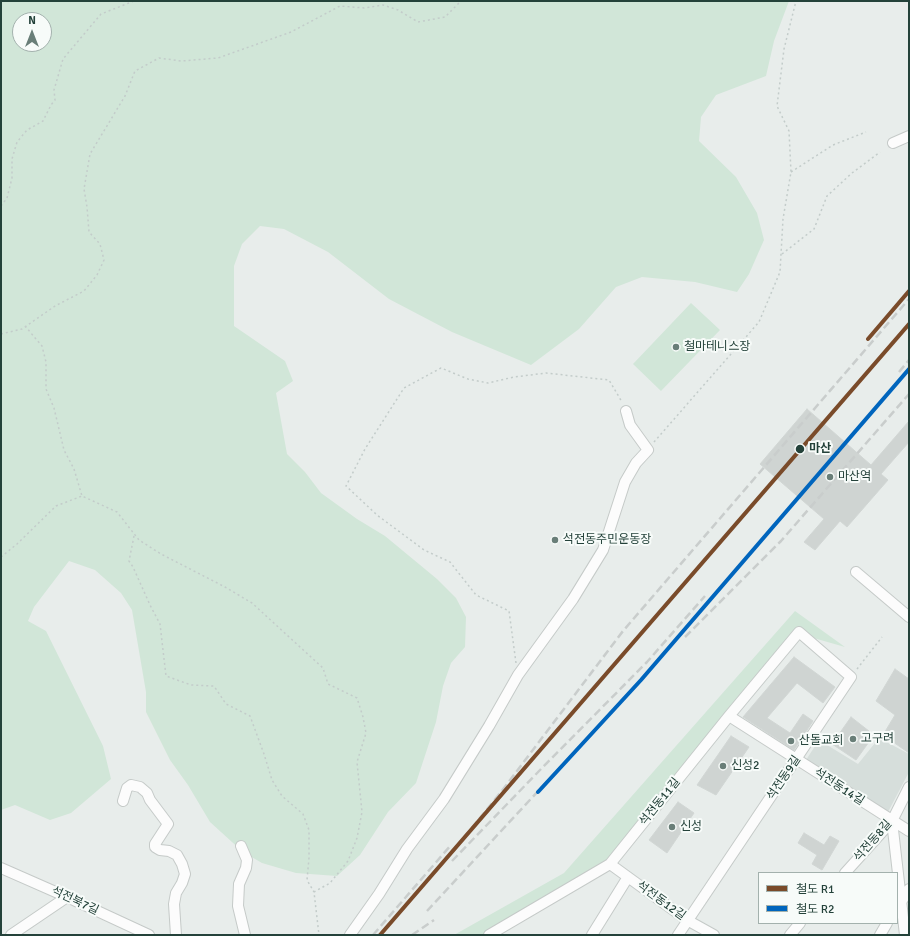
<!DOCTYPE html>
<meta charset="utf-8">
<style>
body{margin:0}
#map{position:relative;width:910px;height:936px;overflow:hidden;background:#e8edeb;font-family:Signika,"Noto Sans KR",sans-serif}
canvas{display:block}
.frame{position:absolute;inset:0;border:2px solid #24423a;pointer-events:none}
.legend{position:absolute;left:758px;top:872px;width:140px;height:52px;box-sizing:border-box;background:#f7fbf9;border:1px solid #a3b1ad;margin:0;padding:5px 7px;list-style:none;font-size:12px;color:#24423a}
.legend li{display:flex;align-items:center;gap:8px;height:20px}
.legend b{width:20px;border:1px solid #a3b1ad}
.north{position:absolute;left:12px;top:12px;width:40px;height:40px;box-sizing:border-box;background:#f7fbf9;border:1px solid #a3b1ad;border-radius:50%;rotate:0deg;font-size:11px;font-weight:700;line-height:16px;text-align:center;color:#24423a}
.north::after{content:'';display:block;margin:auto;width:14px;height:18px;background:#697e78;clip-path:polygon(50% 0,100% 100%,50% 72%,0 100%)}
</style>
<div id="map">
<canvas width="910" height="936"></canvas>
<div class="frame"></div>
<ul class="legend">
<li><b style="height:5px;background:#7a4b2a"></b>철도 R1</li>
<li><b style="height:5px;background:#0065bd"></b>철도 R2</li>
</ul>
<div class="north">N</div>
</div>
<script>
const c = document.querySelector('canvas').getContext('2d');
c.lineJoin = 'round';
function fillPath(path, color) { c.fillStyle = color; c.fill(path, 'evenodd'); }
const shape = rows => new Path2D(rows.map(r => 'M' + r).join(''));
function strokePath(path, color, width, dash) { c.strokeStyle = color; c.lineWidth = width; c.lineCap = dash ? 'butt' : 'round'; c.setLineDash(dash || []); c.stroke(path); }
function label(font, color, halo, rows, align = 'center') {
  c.font = font + ' Signika,"Noto Sans KR",sans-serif'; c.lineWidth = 4; c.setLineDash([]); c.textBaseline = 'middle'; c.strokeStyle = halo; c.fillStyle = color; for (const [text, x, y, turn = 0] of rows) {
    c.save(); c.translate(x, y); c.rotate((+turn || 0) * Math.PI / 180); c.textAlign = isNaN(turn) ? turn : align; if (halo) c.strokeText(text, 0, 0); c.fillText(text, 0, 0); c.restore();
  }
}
fillPath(shape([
 [879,738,909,754,909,772,888,812,806,760,819,740,858,764]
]), '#d6dedb');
fillPath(shape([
 [1,1,789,1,774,41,766,76,716,95,701,117,699,141,736,177,757,213,764,240,749,274,737,292,695,282,642,277,616,287,579,329,531,365,452,332,389,299,328,252,284,229,260,226,242,244,234,266,234,326,285,361,293,381,276,393,287,454,305,472,321,493,357,519,385,536,437,579,456,598,466,617,465,647,451,663,443,686,436,722,416,783,388,812,360,855,337,876,296,873,262,863,243,852,210,822,188,785,170,760,146,712,146,692,132,610,121,593,95,570,69,561,34,607,28,621,46,631,103,746,111,779,71,813,50,820,15,805,1,810],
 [20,20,44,20,44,44,20,44],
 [691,303,720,330,661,391,633,364],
 [795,611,845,647,796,633,599,870,486,935,454,935,564,873]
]), '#d1e6d8');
const building = shape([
 [807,409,871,465,909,421,909,442,881,474,888,480,847,527,840,521,815,550,804,542,824,519,760,464,807,409],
 [794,657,835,687,823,703,797,683,767,718,790,733,803,714,813,721,794,750,743,717,794,657],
 [895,669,909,679,909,753,883,735,895,715,876,701,895,669],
 [851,717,874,735,856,760,832,744,851,717],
 [731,736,749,747,716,795,697,785,731,736],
 [678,802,694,813,667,853,649,840,678,802],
 [804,833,824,845,830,836,839,841,822,870,812,864,817,855,798,843,804,833]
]);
fillPath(building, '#cfd4d2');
strokePath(building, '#d1d6d4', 1);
const minor = shape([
 [893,143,909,136],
 [856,572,909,617],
 [729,716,909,831],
 [123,801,127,788,131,785,140,787,147,793,150,800,168,824,155,844,155,847,160,850,169,851,177,855,182,864,185,874,182,883,176,893,174,904,176,935],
 [892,821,905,935],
 [241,846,247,860,246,868,239,884,238,906,245,935],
 [610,864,687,920,714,935],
 [1,868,67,897,149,935],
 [845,873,892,821,909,787],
 [900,904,909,889],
 [11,935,67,897],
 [350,935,379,894,407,849,444,799,489,726,518,675,573,599,603,550,625,482,636,463,648,450,630,425,626,411],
 [489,935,610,864,729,716,799,632,851,677,678,935],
 [592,935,628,877],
 [790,935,800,923],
 [880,935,887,923]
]);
strokePath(minor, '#c5cac8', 12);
strokePath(shape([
 [791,172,833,145,866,132],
 [1,206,7,198,12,178,12,159,17,142,27,130,43,121,51,105,55,100,54,90,63,59,101,14,134,1],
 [782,254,814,229,827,196,852,173,880,152],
 [25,326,42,346,46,362,46,389,54,408,64,450,74,469,82,496,117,512,139,540,161,554,225,587,252,603,323,668,328,684,357,698,363,717,366,733,357,762,362,812,357,838,348,861,330,883,314,892,319,935],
 [1,334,22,329,55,306,84,291,97,275,104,260,100,244,89,232,87,207,84,189,90,154,125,96,135,71,159,58,181,61,218,58,291,32,340,6,364,8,383,5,398,10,418,22,445,17,461,1],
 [654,442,759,322,780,272,783,219,791,172,789,131,777,106,784,49,796,1],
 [134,536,129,561,133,567,150,605,160,624,166,676,191,685,214,686,226,704,250,716,264,754,272,780,282,796,303,814,309,830,309,858,307,880,314,892],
 [1,557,17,544,56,506,82,496],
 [516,663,509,611,476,595,450,562,424,550,377,515,346,486,365,449,404,388,441,368,468,379,488,383,514,377,546,373,609,380,622,402],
 [857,669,882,637]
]), '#c3ccca', 1.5, [2, 3]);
strokePath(minor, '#fcfcfc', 10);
strokePath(shape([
 [899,372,909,360],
 [685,637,781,541,909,394],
 [449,856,501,792,623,631,909,299],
 [452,861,541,769,647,662,705,596],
 [427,911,641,680,909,369],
 [373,935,451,845],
 [412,935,434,920]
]), '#c9cdcc', 2.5, [8, 4]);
strokePath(shape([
 [868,339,909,291],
 [380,935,909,324]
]), '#7a4b2a', 4);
strokePath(shape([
 [538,792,641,680,909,369]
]), '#0065bd', 4);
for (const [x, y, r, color] of [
 [676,347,4,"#697e78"],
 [800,449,5,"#24423a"],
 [830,477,4,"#697e78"],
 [555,540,4,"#697e78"],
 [853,739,4,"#697e78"],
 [791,741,4,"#697e78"],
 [723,766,4,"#697e78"],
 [672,827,4,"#697e78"]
]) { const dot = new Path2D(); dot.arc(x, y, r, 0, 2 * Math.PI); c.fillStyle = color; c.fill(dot); strokePath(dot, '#f7fbf9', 1.5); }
label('12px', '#24423a', '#f7fbf9', [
 ["철마테니스장",684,347],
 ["마산역",838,477],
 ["석전동주민운동장",563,540],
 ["고구려",861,739],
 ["산돌교회",799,741],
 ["신성2",731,766],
 ["신성",680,827]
], 'left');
label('bold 12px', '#24423a', '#f7fbf9', [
 ["마산",809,449]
], 'left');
label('12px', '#24423a', '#f7fbf9', [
 ["석전동9길",784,778,-56],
 ["석전동14길",839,787,33],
 ["석전동11길",660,802,-51],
 ["석전동8길",873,841,-49],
 ["석전북7길",75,901,25],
 ["석전동12길",661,901,36]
]);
</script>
